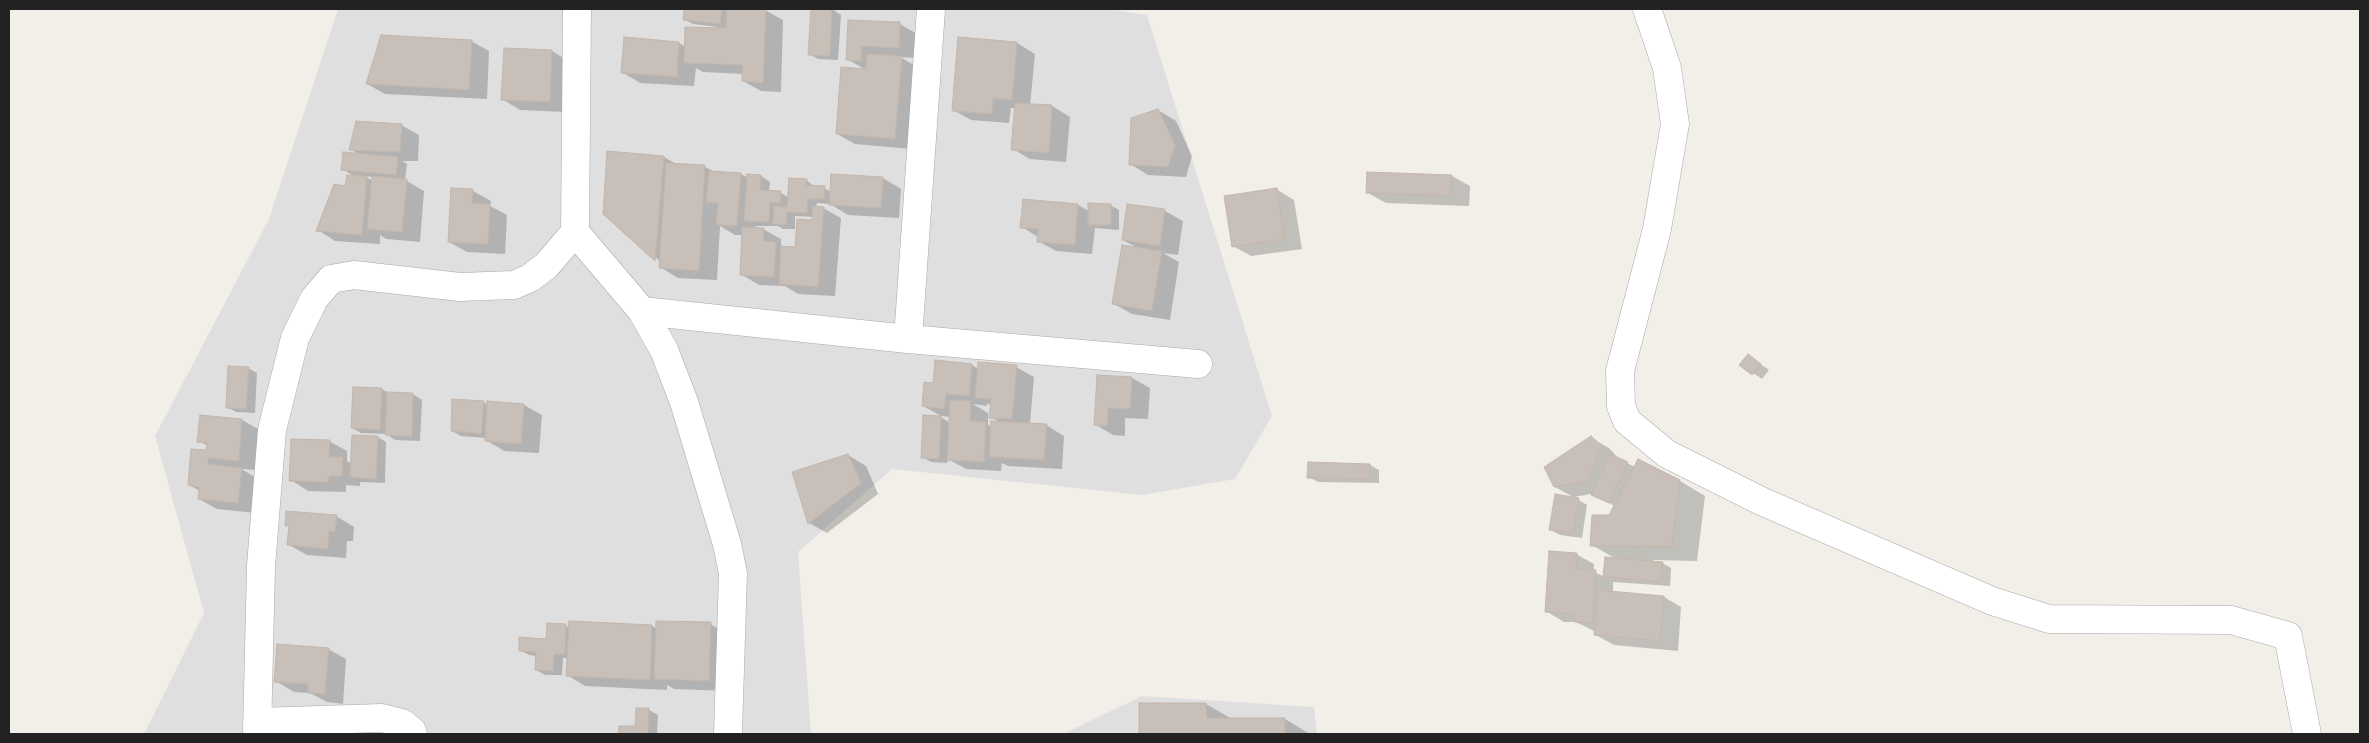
<!DOCTYPE html>
<style>
body{margin:0}
#map{position:relative;width:2369px;height:743px;overflow:hidden;background:#f2efe9;font-family:"Sofia Sans Condensed",sans-serif}
canvas{display:block}
.frame{position:absolute;inset:0;border:10px solid #222;pointer-events:none}
</style>
<div id="map">
<canvas width="2369" height="743"></canvas>
<div class="frame"></div>
</div>
<script>
const c = document.querySelector('canvas').getContext('2d');
c.lineJoin = 'round';
function fillPath(path, color) { c.fillStyle = color; c.fill(path, 'evenodd'); }
const shape = rows => new Path2D(rows.map(r => 'M' + r).join(''));
function strokePath(path, color, width, dash) { c.strokeStyle = color; c.lineWidth = width; c.lineCap = dash ? 'butt' : 'round'; c.setLineDash(dash || []); c.stroke(path); }
fillPath(shape([
 [338,9,1107,9,1147,15,1272,416,1235,479,1142,495,892,469,798,552,811,734,144,734,204,613,155,436,269,219],
 [1142,696,1314,707,1317,734,1063,734]
]), '#e0dfdf');
fillPath(shape([
 [685,9,765,10,783,20,781,92,761,91,743,81,744,74,703,72,696,68,694,86,640,83,622,72,679,43,686,47,718,29,718,27,693,24,684,19],
 [812,9,832,9,841,15,838,60,818,59,809,54],
 [849,21,900,24,917,34,916,58,900,57,919,68,912,149,855,144,837,134,866,70,847,59],
 [960,38,1017,43,1035,54,1030,105,1052,106,1070,117,1066,162,1030,159,1013,149,1016,108,1011,108,1009,123,971,120,953,110],
 [471,41,489,51,487,99,385,94,367,84],
 [505,49,552,51,570,62,567,112,520,110,502,99],
 [1158,110,1176,121,1192,156,1186,177,1148,175,1130,164],
 [401,125,419,135,418,161,402,161,407,164,405,180,424,191,420,242,386,239,380,235,380,244,335,241,318,230,355,177,343,169,360,155,350,149],
 [364,176,373,177,373,181],
 [608,153,664,157,678,165,705,167,715,172,741,174,748,178,761,176,770,182,769,192,781,193,789,198,806,180,815,187,824,188,831,192,883,178,901,189,899,218,848,215,830,204,817,203,816,208,823,208,841,218,835,296,798,294,785,286,759,285,742,275,743,235,735,235,720,226,717,280,678,278,660,267,661,262,605,214],
 [795,216,814,217,796,248,785,248,781,246,781,239,763,229,756,229,756,226,778,226,783,229,795,229],
 [1452,176,1470,186,1469,206,1386,203,1368,193],
 [1276,189,1294,200,1302,249,1251,256,1233,246],
 [473,191,491,201,490,206,507,215,505,254,467,252,449,242],
 [1024,200,1078,205,1089,211,1110,205,1119,210,1119,230,1095,228,1092,254,1056,251,1038,241,1038,237,1022,227],
 [1128,205,1165,211,1183,221,1178,255,1163,253,1179,262,1170,320,1132,314,1114,304,1139,249,1123,240],
 [1748,355,1769,370,1762,379,1741,365],
 [972,365,978,369,1016,367,1034,377,1030,424,1046,425,1064,436,1062,469,1008,466,1002,463,1001,471,966,469,948,459,947,463,931,462,922,457,941,417,950,423,951,417,941,416,923,406,934,384],
 [987,403,992,406,991,417,1001,423,992,427,988,425,988,413,973,404,987,406],
 [248,368,257,373,255,413,236,412,227,407],
 [1098,376,1132,378,1150,388,1148,419,1125,418,1125,436,1113,435,1096,425],
 [354,388,382,389,388,393,413,394,422,400,420,441,395,440,386,434,361,433,352,428],
 [483,402,488,405,524,405,542,415,539,453,504,451,486,440,486,438,461,436,452,431],
 [242,420,260,430,256,470,241,469,259,479,256,513,217,509,199,499,200,491,189,485,207,451,208,446,199,441],
 [378,437,386,442,385,483,360,482,360,486,346,485,346,492,308,491,291,480,329,441,347,451,347,461,352,464],
 [1591,438,1609,448,1619,459,1635,467,1680,481,1705,496,1697,561,1653,560,1653,562,1662,563,1671,568,1670,586,1613,582,1613,592,1664,597,1681,607,1678,651,1614,645,1596,635,1596,632,1576,622,1564,622,1546,611,1576,554,1594,564,1594,572,1605,577,1616,559,1592,545,1615,506,1591,494,1573,497,1555,487],
 [848,455,866,466,878,494,827,533,809,523],
 [1370,465,1379,470,1379,483,1318,482,1309,477],
 [1579,500,1587,505,1582,538,1560,535,1551,530],
 [336,516,354,527,353,541,347,541,346,558,307,555,289,545,290,527,286,525],
 [570,622,652,626,657,629,710,624,728,634,726,691,674,689,667,685,667,690,585,686,567,675,568,658,563,658,562,675,545,675,536,670,537,656,529,655,520,650,548,640,548,624,570,627],
 [328,649,346,659,343,704,327,702,310,693,294,692,276,681],
 [1140,704,1206,704,1232,719,1285,719,1310,734,1141,734],
 [649,710,658,715,657,734,620,734,620,727,636,728]
]), '#0003');
const building = shape([
 [684,9,722,9,720,24,683,20,684,9],
 [727,9,766,9,763,83,742,81,743,65,684,63,685,27,726,28,727,9],
 [811,9,832,9,830,56,808,55,811,9],
 [848,20,900,22,899,48,861,46,861,61,846,60,848,20],
 [381,35,472,40,469,90,366,84,381,35],
 [624,37,679,42,677,77,621,73,624,37],
 [958,37,1017,42,1012,100,993,98,992,114,952,111,958,37],
 [504,48,552,50,550,102,501,100,504,48],
 [867,54,902,56,895,139,836,134,841,67,866,69,867,54],
 [1015,103,1052,105,1049,153,1011,150,1015,103],
 [1158,109,1175,145,1168,167,1129,165,1131,118,1158,109],
 [356,121,402,124,400,152,349,150,356,121],
 [607,151,664,156,655,261,603,214,607,151],
 [343,152,398,157,396,175,341,170,343,152],
 [666,163,705,165,699,271,659,268,666,163],
 [709,171,741,173,737,226,716,225,718,203,706,202,709,171],
 [1367,172,1452,175,1451,196,1366,193,1367,172],
 [747,174,761,175,760,190,781,191,780,203,770,202,769,222,744,221,747,174],
 [831,174,883,177,881,208,829,205,831,174],
 [347,175,367,176,362,235,316,231,334,184,345,186,347,175],
 [372,176,407,179,402,232,367,229,372,176],
 [789,178,807,179,806,185,825,186,824,199,808,199,807,213,787,212,786,225,773,224,774,206,787,207,789,178],
 [451,188,473,189,472,203,490,204,488,244,448,242,451,188],
 [1277,188,1285,239,1232,247,1224,196,1277,188],
 [1023,199,1078,204,1075,245,1037,242,1038,229,1020,228,1023,199],
 [1088,203,1111,204,1111,225,1088,225,1088,203],
 [1127,204,1165,209,1160,246,1122,240,1127,204],
 [813,206,824,207,818,287,779,284,781,246,795,247,797,219,812,220,813,206],
 [742,227,764,228,763,241,776,242,774,277,740,275,742,227],
 [1122,245,1162,251,1152,311,1112,304,1122,245],
 [1748,354,1761,364,1752,375,1739,365,1748,354],
 [935,360,972,364,969,396,946,394,944,409,922,406,924,382,933,383,935,360],
 [978,362,1017,365,1012,419,989,418,991,399,975,398,978,362],
 [228,366,249,367,246,409,226,408,228,366],
 [1097,375,1132,377,1130,409,1108,408,1107,426,1094,425,1097,375],
 [353,387,382,388,380,430,351,428,353,387],
 [387,392,413,393,412,437,385,435,387,392],
 [452,399,484,401,481,434,451,431,452,399],
 [950,400,971,401,970,421,986,422,984,462,947,460,950,400],
 [487,401,524,404,521,444,485,441,487,401],
 [200,415,242,419,239,461,208,458,208,464,242,468,238,503,198,499,199,487,188,485,191,449,206,450,207,443,197,442,200,415],
 [923,415,941,416,939,459,921,458,923,415],
 [991,421,1047,424,1044,460,989,457,991,421],
 [352,435,378,436,376,479,350,477,352,435],
 [1591,436,1602,446,1587,482,1554,487,1544,467,1591,436],
 [291,439,330,440,329,457,343,457,342,476,329,476,328,482,289,481,291,439],
 [848,454,861,483,808,524,792,472,848,454],
 [1610,454,1628,462,1609,503,1591,495,1610,454],
 [1638,459,1680,480,1672,547,1590,546,1592,515,1609,515,1638,459],
 [1308,462,1370,464,1370,479,1307,478,1308,462],
 [1555,494,1579,498,1573,534,1549,530,1555,494],
 [286,511,337,515,335,532,329,531,328,549,287,545,289,526,285,526,286,511],
 [1549,551,1577,553,1576,569,1596,570,1593,623,1574,622,1574,614,1545,612,1549,551],
 [1605,557,1663,562,1661,582,1603,577,1605,557],
 [1598,590,1664,596,1660,641,1594,635,1598,590],
 [569,621,652,625,650,680,566,676,569,621],
 [656,621,711,622,709,681,654,679,656,621],
 [547,623,566,624,565,654,554,654,553,671,535,670,536,652,519,651,519,637,546,639,547,623],
 [277,644,329,648,325,694,308,693,308,684,274,682,277,644],
 [1139,703,1206,703,1207,718,1285,718,1285,734,1139,734,1139,703],
 [636,708,649,708,648,734,618,734,619,726,635,726,636,708]
]);
fillPath(building, '#c7bfb8');
strokePath(building, '#c4b6ab', 1);
const minor = shape([
 [577,9,575,232,642,311,664,350,684,402,727,544,733,573,728,734],
 [1647,9,1667,68,1675,124,1657,229,1620,371,1621,406,1627,421,1667,454,1761,501,1992,601,2049,619,2231,620,2288,636,2307,734],
 [642,311,908,339,1198,364],
 [908,339,931,9],
 [257,722,382,718,402,723,412,731,413,734],
 [257,734,261,566,272,430,295,338,314,299,331,279,354,275,460,287,514,285,530,278,546,266,575,232]
]);
strokePath(minor, '#a9a9a9', 29);
strokePath(minor, '#fff', 28);
</script>
